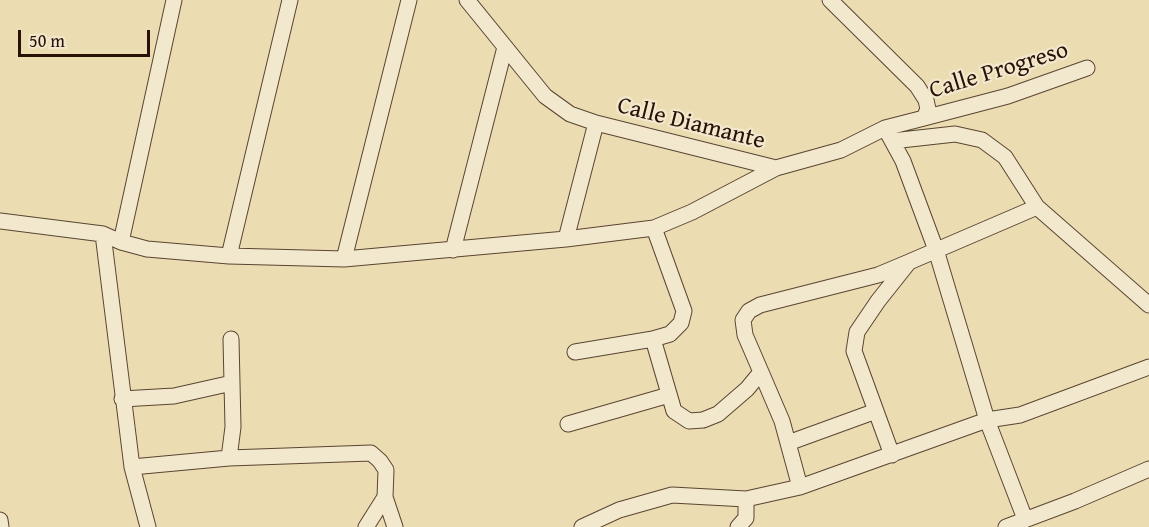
<!DOCTYPE html>
<style>
body{margin:0}
#map{position:relative;width:1149px;height:527px;overflow:hidden;background:#ebdcb2;font-family:"Gentium Book Plus",serif}
canvas{display:block}
.scale{position:absolute;left:18px;top:30px;width:132px;height:27px;box-sizing:border-box;border:3px solid #291107;border-top:0;padding-left:8px;font-size:18px;line-height:21px;white-space:nowrap;color:#291107;-webkit-text-stroke:4px #f2e8cd;paint-order:stroke}
</style>
<div id="map">
<canvas width="1149" height="527"></canvas>
<div class="scale">50 m</div>
</div>
<script>
const c = document.querySelector('canvas').getContext('2d');
c.lineJoin = 'round';
const shape = rows => new Path2D(rows.map(r => 'M' + r).join(''));
function strokePath(path, color, width, dash) { c.strokeStyle = color; c.lineWidth = width; c.lineCap = dash ? 'butt' : 'round'; c.setLineDash(dash || []); c.stroke(path); }
function label(font, color, halo, rows, align = 'center') {
  c.font = font + ' "Gentium Book Plus",serif'; c.lineWidth = 4.5; c.setLineDash([]); c.textBaseline = 'middle'; c.strokeStyle = halo; c.fillStyle = color; for (const [text, x, y, turn = 0] of rows) {
    c.save(); c.translate(x, y); c.rotate((+turn || 0) * Math.PI / 180); c.textAlign = isNaN(turn) ? turn : align; if (halo) c.strokeText(text, 0, 0); c.fillText(text, 0, 0); c.restore();
  }
}
const street = shape([
 [467,0,545,96,570,114,596,123,776,168],
 [924,118,1008,96,1087,68],
 [885,128,903,161,936,250,987,420,1025,519],
 [892,141,955,134,982,140,1005,157,1037,207,1149,305],
 [0,221,103,234,121,242,147,249,229,256,344,259,566,239,654,228,692,212,776,168,841,150,885,128,924,118,928,109,926,100,917,86,830,0],
 [103,234,132,467,148,527],
 [566,239,596,123],
 [121,242,174,0],
 [453,250,505,47],
 [229,256,290,0],
 [344,259,409,0],
 [653,339,674,411,689,421,703,420,718,414,747,389,761,372,745,335,743,320,749,311,760,305,878,275,909,262],
 [575,352,653,339,670,334,681,323,684,311,654,228],
 [761,372,782,421,800,487],
 [122,399,174,396,232,383],
 [568,424,669,395],
 [788,443,876,411],
 [892,455,854,351,857,332,878,301,909,262,1037,207],
 [229,458,233,427,231,339],
 [132,467,229,458,371,453,380,461,386,470,385,497,366,527],
 [385,497,395,527],
 [0,520,1,527],
 [582,527,619,510,672,495,746,499,800,487,987,420,1020,415,1149,367],
 [738,527,746,518,746,499],
 [1006,527,1075,501,1149,469]
]);
strokePath(street, '#5a4432', 17);
strokePath(street, '#f2e8cd', 15);
label('24px', '#291107', '#f2e8cd', [
 ["Calle Progreso",999,71,-17],
 ["Calle Diamante",691,124,14]
]);
</script>
